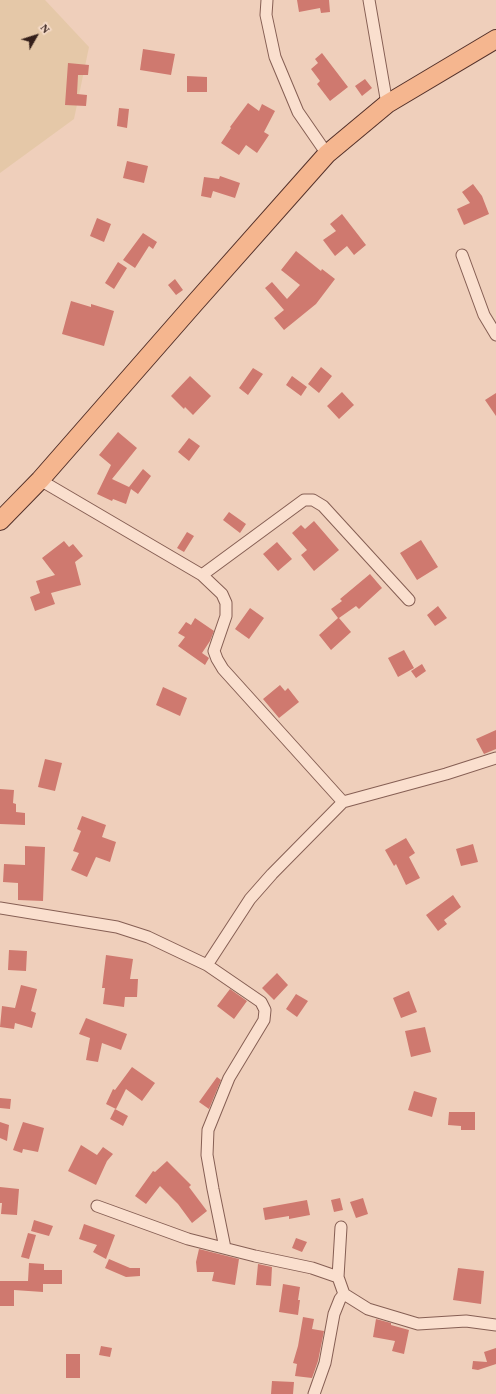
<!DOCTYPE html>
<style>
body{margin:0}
#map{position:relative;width:496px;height:1394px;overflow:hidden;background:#efcfbb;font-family:Georgia,serif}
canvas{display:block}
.north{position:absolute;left:16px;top:16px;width:40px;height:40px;-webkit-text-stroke:3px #f6dcca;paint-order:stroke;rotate:51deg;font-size:11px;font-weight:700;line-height:16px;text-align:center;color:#341f1a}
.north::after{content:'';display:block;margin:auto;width:14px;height:18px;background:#341f1a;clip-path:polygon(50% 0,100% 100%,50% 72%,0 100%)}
</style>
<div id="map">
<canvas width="496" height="1394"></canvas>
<div class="north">N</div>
</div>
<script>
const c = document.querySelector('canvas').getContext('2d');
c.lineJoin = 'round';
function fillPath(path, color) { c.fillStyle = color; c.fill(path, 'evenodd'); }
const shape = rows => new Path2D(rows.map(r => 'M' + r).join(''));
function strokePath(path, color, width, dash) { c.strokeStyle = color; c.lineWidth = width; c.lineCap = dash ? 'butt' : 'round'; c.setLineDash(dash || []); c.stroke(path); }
fillPath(shape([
 [0,0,45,0,89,47,74,119,0,173]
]), '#e5c8a8');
fillPath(shape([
 [297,0,329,0,330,12,321,13,320,8,299,12],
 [143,49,175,54,171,75,140,70],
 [322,53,348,87,330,101,317,84,320,81,311,69,318,63,315,59],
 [68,63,89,65,88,75,78,75,77,94,87,95,86,106,65,105],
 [187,76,207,77,207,92,187,92],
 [365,79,372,88,362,96,355,86],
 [248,103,259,111,262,104,275,111,264,132,269,135,257,153,246,145,239,155,221,143,231,128,230,127],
 [119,108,129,109,127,128,117,126],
 [127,161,148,166,144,183,123,178],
 [220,176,240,183,235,198,213,191,211,198,201,196,204,177,219,179],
 [473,184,482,196,489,214,464,225,457,209,470,203,462,192],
 [342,214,366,245,354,255,347,246,335,256,323,240,336,231,330,224],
 [97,218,111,224,104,242,90,236],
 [143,233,157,242,153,249,149,246,135,268,123,260],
 [296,251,321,271,322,269,335,279,316,304,284,330,274,318,284,310,265,288,272,282,287,299,300,285,281,270],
 [118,262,127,268,114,289,105,283],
 [175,279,183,290,176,295,168,285],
 [71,301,91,307,91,304,114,311,104,346,62,334],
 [321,367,332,376,319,393,308,384],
 [253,368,263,374,248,395,239,388],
 [190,376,211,396,193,415,185,407,184,409,171,396],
 [292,376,307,387,301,396,286,385],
 [342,392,354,405,339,419,327,406],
 [496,393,496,416,485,400],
 [118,432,137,448,112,479,129,487,143,469,151,476,138,494,131,489,126,504,113,499,112,501,97,494,111,465,99,455],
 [189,438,200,446,189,461,178,452],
 [229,512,246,524,240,533,223,520],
 [314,521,339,550,314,571,301,555,307,550,292,533,301,525,305,529],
 [187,532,194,536,184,552,177,548],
 [421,540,438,567,417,580,400,553],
 [64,541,69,547,73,544,83,556,75,562,81,585,51,593,55,604,35,611,30,597,40,593,36,581,55,575,42,558],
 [277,542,292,559,278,571,263,554],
 [370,574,382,588,359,609,356,606,339,618,351,632,331,650,319,635,338,618,331,609,342,601,340,599],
 [438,606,447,618,435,626,427,615],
 [250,608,264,618,249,639,235,629],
 [195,618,214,631,210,641,202,653,209,658,205,665,178,646,185,637,178,633,186,622,191,625],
 [404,650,414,668,398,677,388,658],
 [422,664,426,671,416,678,411,671],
 [280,685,285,691,288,688,299,702,279,718,263,699],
 [163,687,187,698,180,716,156,705],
 [496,730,496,749,484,754,476,739],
 [45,759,62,763,55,791,38,787],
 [0,789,14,790,13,803,16,804,16,812,25,813,25,825,0,824],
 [82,816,106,825,102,837,116,842,110,862,96,857,87,877,71,870,79,853,73,851,81,831,77,829],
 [406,838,415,853,409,857,420,878,406,885,396,864,394,866,385,850],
 [473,844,478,862,461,866,456,849],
 [25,846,45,847,43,901,18,900,18,883,3,882,4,864,25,865],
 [453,895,461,907,444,920,447,924,438,931,426,915],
 [9,950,27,951,26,971,8,970],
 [106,955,133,959,130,979,138,979,137,997,125,997,124,1007,103,1004,105,988,102,988],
 [277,973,288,985,274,1000,262,988],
 [21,985,37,989,31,1011,36,1013,32,1028,15,1023,14,1029,0,1027,2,1006,15,1008],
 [230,989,247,1001,234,1019,217,1006],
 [409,991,417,1012,401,1018,393,998],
 [296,994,308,1001,297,1017,286,1009],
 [86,1018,127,1034,121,1050,102,1043,98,1062,86,1060,90,1038,79,1034],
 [425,1027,431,1052,411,1057,405,1031],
 [132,1067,155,1083,142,1101,126,1089,116,1109,106,1104,113,1089,115,1090],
 [217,1077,221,1080,209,1109,199,1102],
 [414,1091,437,1098,432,1117,408,1110],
 [0,1098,11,1099,10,1109,0,1108],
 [115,1109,128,1116,123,1126,110,1119],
 [449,1112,475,1112,475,1130,461,1130,461,1126,448,1125],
 [0,1122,9,1125,7,1141,0,1138],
 [23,1122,44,1128,38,1152,23,1149,22,1153,13,1150],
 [81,1145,97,1155,103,1147,113,1154,107,1161,96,1185,68,1171],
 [167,1161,191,1185,189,1187,207,1211,192,1223,178,1204,160,1186,146,1204,135,1196,153,1171,155,1172],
 [0,1187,19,1189,17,1215,1,1214,2,1203,0,1203],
 [340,1198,343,1210,334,1212,331,1200],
 [363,1198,368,1214,356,1218,350,1202],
 [307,1200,310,1215,289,1219,289,1216,265,1220,263,1208],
 [34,1220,53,1226,49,1236,31,1231],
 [84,1224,115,1235,106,1259,93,1252,97,1245,79,1239],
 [28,1233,36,1235,29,1259,21,1257],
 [296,1238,307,1242,302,1252,292,1248],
 [199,1249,239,1259,235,1285,212,1281,214,1272,197,1272,196,1262],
 [109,1259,130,1268,140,1268,140,1276,126,1277,105,1268],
 [29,1263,44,1264,44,1270,62,1270,62,1284,43,1284,43,1292,14,1290,14,1306,0,1306,0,1281,28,1281],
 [258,1264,272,1267,271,1286,256,1285],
 [458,1268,484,1271,481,1304,453,1300],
 [283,1284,300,1287,298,1300,300,1300,298,1315,279,1312],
 [303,1317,314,1319,312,1329,324,1331,318,1361,312,1378,295,1376,297,1364,293,1363,298,1346],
 [376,1319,391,1323,391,1325,409,1330,404,1354,392,1351,395,1341,373,1337],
 [101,1346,112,1348,110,1357,99,1355],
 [496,1348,496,1364,478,1370,472,1369,473,1361,487,1362,484,1352],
 [66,1354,80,1354,80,1378,66,1378],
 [272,1381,294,1382,293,1394,271,1394]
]), '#cf796f');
const minor = shape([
 [267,0,266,15,275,57,298,112,327,154],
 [369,0,387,104],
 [462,255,484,315,496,335],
 [40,480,202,575,222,594,226,603,226,616,214,651,217,659,223,669,343,802],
 [202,575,304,500,313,500,323,506,409,600],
 [0,908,117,927,148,937,207,965,261,1002,265,1010,264,1020,229,1078,208,1130,207,1155,213,1189,225,1248],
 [207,965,250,899,272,874,343,802,446,774,496,758],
 [97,1206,188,1239,255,1256,312,1268,338,1277,344,1294,368,1309,418,1324,466,1321,496,1325],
 [338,1277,341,1227],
 [314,1394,325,1363,334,1314,340,1299,344,1294]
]);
const primary = shape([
 [0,521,40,480,194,304,327,154,387,104,496,39]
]);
strokePath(minor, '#865f54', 13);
strokePath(primary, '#533029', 20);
strokePath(minor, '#fadfce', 11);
strokePath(primary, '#f5b68f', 18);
</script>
